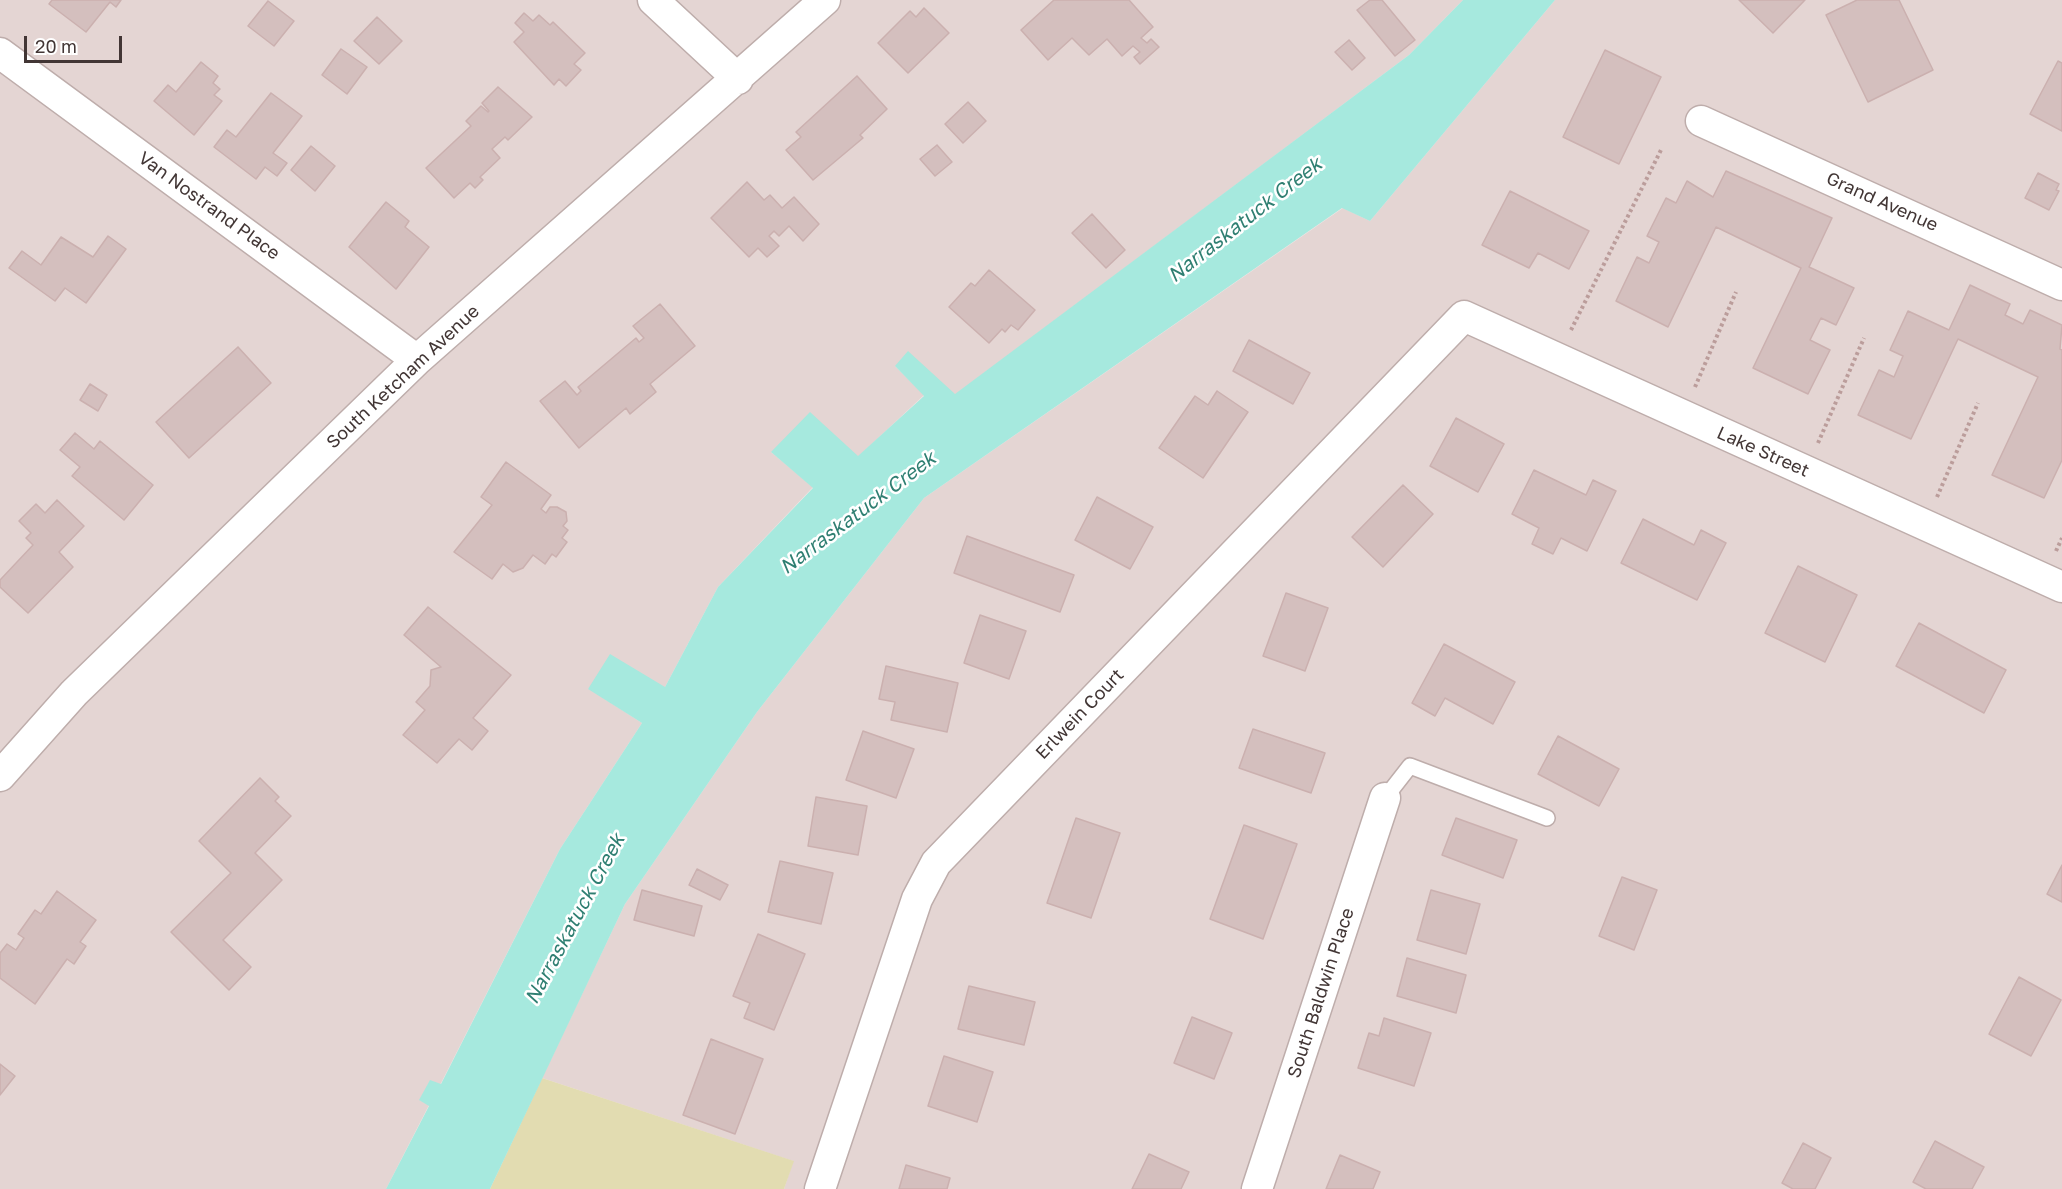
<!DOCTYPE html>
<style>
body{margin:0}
#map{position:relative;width:2062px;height:1189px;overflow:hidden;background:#f1e6e5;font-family:"Golos Text",sans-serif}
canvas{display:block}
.scale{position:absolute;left:24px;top:36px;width:98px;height:27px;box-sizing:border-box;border:3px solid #423635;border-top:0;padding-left:8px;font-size:18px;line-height:21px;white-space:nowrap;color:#423635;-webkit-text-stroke:4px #fff;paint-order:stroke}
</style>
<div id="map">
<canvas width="2062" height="1189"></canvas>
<div class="scale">20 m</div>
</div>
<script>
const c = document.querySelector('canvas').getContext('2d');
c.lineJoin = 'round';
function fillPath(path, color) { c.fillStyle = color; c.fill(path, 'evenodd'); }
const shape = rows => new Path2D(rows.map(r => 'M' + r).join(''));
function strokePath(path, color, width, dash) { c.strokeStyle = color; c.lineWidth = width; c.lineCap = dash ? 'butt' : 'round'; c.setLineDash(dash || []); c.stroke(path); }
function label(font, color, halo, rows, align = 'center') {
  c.font = font + ' "Golos Text",sans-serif'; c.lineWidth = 5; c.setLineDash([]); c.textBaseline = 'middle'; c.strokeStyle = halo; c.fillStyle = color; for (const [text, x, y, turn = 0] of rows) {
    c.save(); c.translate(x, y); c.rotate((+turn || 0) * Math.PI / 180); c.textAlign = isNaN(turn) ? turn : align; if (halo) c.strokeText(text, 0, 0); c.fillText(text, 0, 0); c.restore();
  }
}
fillPath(shape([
 [0,0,1463,0,1409,55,955,395,895,366,924,395,858,457,771,452,813,487,718,587,665,687,588,688,642,723,560,849,440,1085,430,1081,420,1100,429,1105,386,1189,0,1189],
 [1555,0,2062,0,2062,1189,784,1189,793,1161,542,1078,625,904,757,712,924,498,1343,208,1370,221]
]), '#e4d5d3');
fillPath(shape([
 [542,1078,794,1161,784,1189,490,1189]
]), '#e2dcb1');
fillPath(shape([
 [1463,0,1555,0,1370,221,1342,208,924,498,757,712,625,904,490,1189,386,1189,429,1106,419,1100,430,1080,441,1084,560,849,642,723,588,689,610,654,665,687,718,587,813,488,771,452,810,412,858,456,924,396,895,366,908,351,955,394,1409,55]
]), '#a6e9de');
const building = shape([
 [52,0,121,0,116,7,110,2,86,32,49,4,52,0],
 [1054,0,1129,0,1153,27,1141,38,1147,43,1151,39,1159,47,1140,64,1134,57,1140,52,1133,46,1122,56,1107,39,1089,55,1072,38,1048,60,1021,30,1054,0],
 [1370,0,1382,0,1415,40,1395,56,1357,10,1370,0],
 [1739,0,1805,0,1773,33,1739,0],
 [1857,0,1899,0,1933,70,1868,102,1826,15,1857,0],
 [268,1,294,21,274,46,248,26,268,1],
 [924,8,949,33,908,73,878,43,910,11,916,17,924,8],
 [524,13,533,21,539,15,550,25,553,22,585,53,574,64,581,70,566,86,559,79,554,85,514,42,524,32,515,23,524,13],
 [377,17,402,41,379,64,354,41,377,17],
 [1349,40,1365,58,1352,70,1335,52,1349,40],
 [341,49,367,67,347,94,322,75,341,49],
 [1605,50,1661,77,1619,164,1563,137,1605,50],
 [2058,61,2062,63,2062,131,2030,114,2058,61],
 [201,62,218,76,213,83,220,89,214,95,222,101,194,135,154,101,168,85,176,92,201,62],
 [857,76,887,109,860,135,863,138,813,180,786,150,801,137,796,132,857,76],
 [498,87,532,117,508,140,505,137,492,149,500,158,480,177,483,180,475,188,470,183,454,198,426,168,471,126,466,121,481,106,488,112,489,111,482,103,498,87],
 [271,93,302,116,273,153,287,163,277,176,265,167,256,179,214,147,227,130,236,137,271,93],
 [968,102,986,121,963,143,945,124,968,102],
 [937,145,952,162,935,176,920,159,937,145],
 [311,146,335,166,315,191,291,170,311,146],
 [1726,171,1832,218,1809,267,1854,288,1836,325,1821,318,1810,340,1830,350,1808,394,1753,368,1801,268,1716,227,1668,327,1616,301,1637,257,1649,263,1659,242,1647,236,1666,198,1676,203,1687,181,1713,197,1726,171],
 [2038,173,2059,184,2056,190,2059,191,2049,210,2025,198,2038,173],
 [747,182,764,200,770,195,782,208,794,197,819,224,803,241,789,226,779,236,774,231,769,236,779,246,767,257,758,248,749,257,711,218,747,182],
 [1510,191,1589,231,1569,269,1538,253,1529,268,1482,245,1510,191],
 [386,202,409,221,405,227,429,247,396,289,349,247,386,202],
 [1092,214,1125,250,1106,268,1072,233,1092,214],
 [108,236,126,249,86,303,65,288,55,301,9,268,22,251,41,265,61,237,93,257,108,236],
 [989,270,1035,310,1018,330,1011,325,1005,332,1002,329,989,343,949,307,971,283,975,286,989,270],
 [1970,285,2010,304,2005,315,2023,324,2030,310,2062,325,2060,349,2062,350,2062,460,2044,498,1992,475,2038,377,1958,339,1911,439,1858,415,1879,370,1894,377,1903,356,1890,350,1908,311,1949,330,1970,285],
 [660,304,695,346,650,384,656,392,630,414,626,408,579,448,540,401,565,381,577,395,581,391,578,387,636,338,639,342,644,338,633,326,660,304],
 [1249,340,1310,373,1293,404,1233,371,1249,340],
 [238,347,271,383,189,458,156,422,238,347],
 [90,384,107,395,98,411,80,400,90,384],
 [1217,391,1248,412,1203,478,1159,448,1195,396,1208,405,1217,391],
 [1456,418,1504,444,1478,492,1430,466,1456,418],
 [75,433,94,449,100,441,153,485,124,520,72,476,80,467,60,450,75,433],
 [506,462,551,495,541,509,546,513,550,507,557,507,566,512,567,521,563,526,568,530,562,538,567,542,556,557,552,554,545,564,533,555,523,568,513,572,503,564,492,579,454,552,492,505,481,497,506,462],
 [1534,470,1586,495,1593,480,1616,491,1587,551,1561,538,1553,554,1532,544,1539,528,1512,514,1534,470],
 [1403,485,1433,514,1383,567,1352,537,1403,485],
 [1097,497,1153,527,1130,569,1075,540,1097,497],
 [57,500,84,526,59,552,73,567,28,613,0,587,0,580,33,545,26,538,31,533,19,521,36,504,45,513,57,500],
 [1643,519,1694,545,1701,530,1726,543,1697,600,1621,563,1643,519],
 [967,536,1074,575,1060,612,954,573,967,536],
 [1798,566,1857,595,1825,662,1765,633,1798,566],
 [1286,593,1328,608,1305,671,1263,656,1286,593],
 [428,607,511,675,473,718,488,731,472,750,459,739,437,763,403,735,425,710,416,702,430,686,431,670,441,667,404,635,428,607],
 [980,615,1026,631,1009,679,964,663,980,615],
 [1919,623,2006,670,1984,713,1896,666,1919,623],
 [1444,644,1515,682,1493,724,1445,698,1435,716,1412,703,1444,644],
 [886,666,958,683,947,732,891,720,895,702,879,699,886,666],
 [1253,729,1325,753,1311,793,1239,768,1253,729],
 [863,731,914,749,896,798,846,780,863,731],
 [1558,736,1619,769,1599,806,1538,774,1558,736],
 [260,778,279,797,275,801,291,816,255,853,282,880,223,940,251,967,229,990,171,932,231,873,199,841,260,778],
 [816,797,867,806,858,855,808,846,816,797],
 [1076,818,1120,833,1091,918,1047,903,1076,818],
 [1456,818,1517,840,1503,878,1442,855,1456,818],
 [1244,825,1297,844,1263,939,1210,919,1244,825],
 [780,861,833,873,821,924,768,912,780,861],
 [2062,865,2062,902,2047,894,2062,865],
 [697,869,728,885,720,900,689,885,697,869],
 [1622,877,1657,890,1634,950,1599,936,1622,877],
 [642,890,702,906,694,936,634,920,642,890],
 [1431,890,1480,904,1466,954,1417,940,1431,890],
 [57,891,96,920,80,942,86,946,74,964,67,959,35,1004,0,978,0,953,7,944,16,950,24,938,18,934,35,910,41,914,57,891],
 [758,934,805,954,774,1030,744,1018,750,1003,733,996,758,934],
 [1407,958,1466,975,1456,1013,1397,996,1407,958],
 [2019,977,2061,1000,2031,1056,1989,1034,2019,977],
 [969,986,1035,1002,1024,1045,958,1029,969,986],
 [1192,1017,1232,1033,1214,1079,1174,1063,1192,1017],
 [1384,1018,1431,1033,1414,1086,1358,1068,1369,1033,1379,1036,1384,1018],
 [711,1039,763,1059,735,1134,683,1115,711,1039],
 [944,1056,993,1072,977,1122,928,1106,944,1056],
 [0,1064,15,1076,0,1095,0,1064],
 [1935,1141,1984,1167,1972,1189,1926,1189,1913,1182,1935,1141],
 [1803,1143,1831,1158,1815,1189,1793,1189,1782,1183,1803,1143],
 [1149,1154,1189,1172,1181,1189,1132,1189,1149,1154],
 [1340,1155,1380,1172,1373,1189,1326,1189,1340,1155],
 [906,1165,950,1178,947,1189,899,1189,906,1165]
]);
fillPath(building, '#d4bfbe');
strokePath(building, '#cbb0af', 1.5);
const lane = shape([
 [1385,798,1410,766,1547,818]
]);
const street = shape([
 [653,0,738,79],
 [0,53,417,360],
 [1701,121,2062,285],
 [0,776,74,693,417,360,825,0],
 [820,1189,917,899,936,863,1464,316,2062,587],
 [1257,1189,1385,798]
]);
strokePath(lane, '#beadab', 18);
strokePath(street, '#beadab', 33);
strokePath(shape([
 [1571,330,1662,148],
 [1695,387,1736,292],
 [1818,443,1864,338],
 [1937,497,1978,403],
 [2056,551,2062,538]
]), '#bb9d9b', 4, [3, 3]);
strokePath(lane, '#fff', 15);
strokePath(street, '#fff', 30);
label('18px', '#423635', '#fff', [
 ["Grand Avenue",1882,202,24],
 ["Van Nostrand Place",209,206,36],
 ["South Ketcham Avenue",403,377,-43],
 ["Lake Street",1763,452,24],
 ["Erlwein Court",1080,714,-46],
 ["South Baldwin Place",1321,993,-72]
]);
label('italic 20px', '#2f7f72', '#fff', [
 ["Narraskatuck Creek",1245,220,-38],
 ["Narraskatuck Creek",858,513,-37],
 ["Narraskatuck Creek",575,919,-62]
]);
</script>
